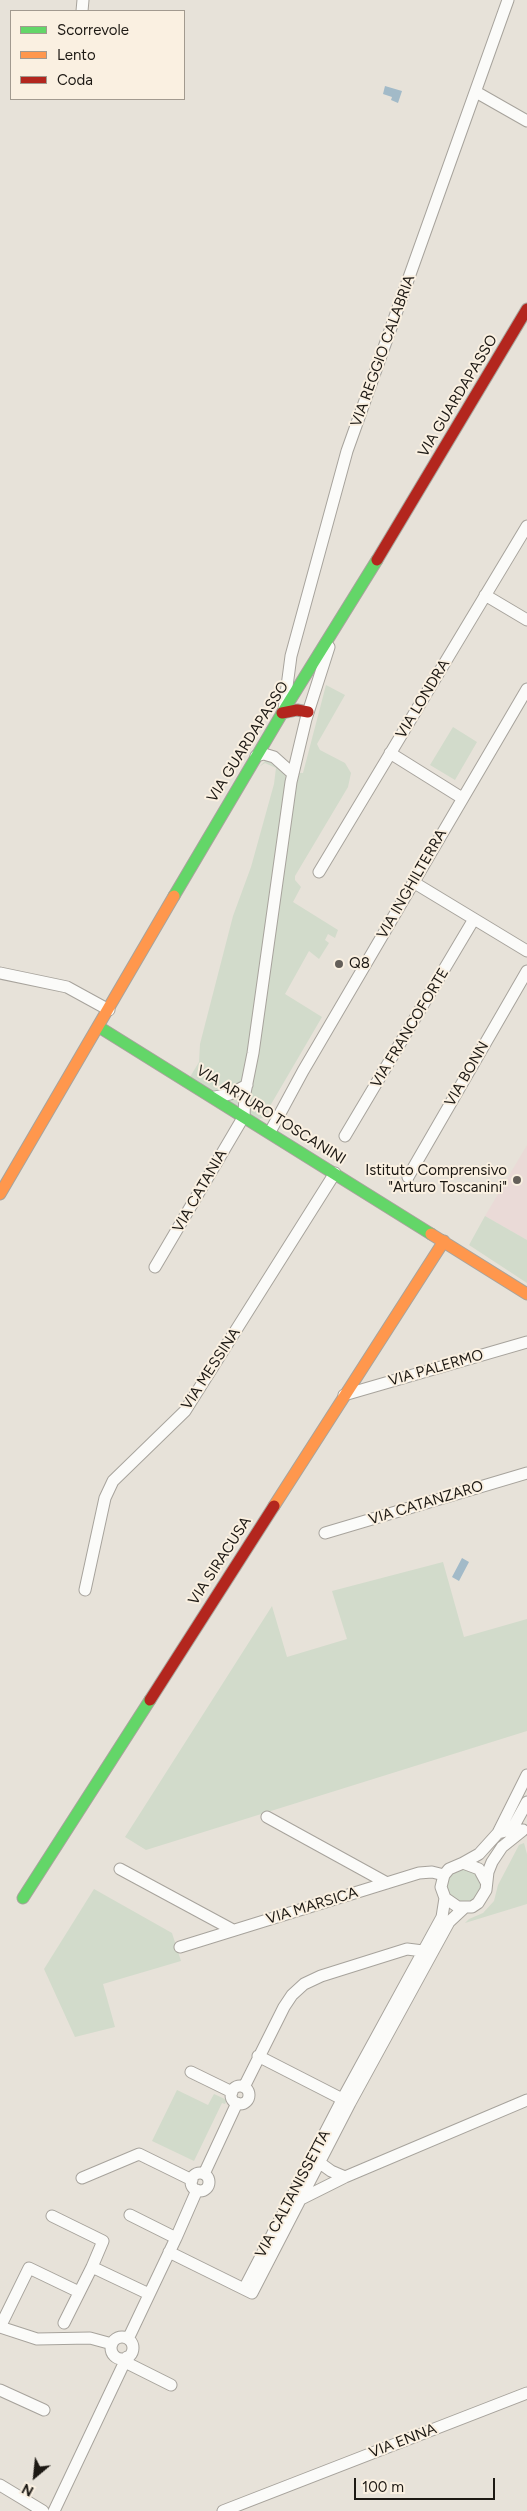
<!DOCTYPE html>
<style>
body{margin:0}
#map{position:relative;width:527px;height:2511px;overflow:hidden;background:#e7e2d9;font-family:Figtree,sans-serif}
canvas{display:block}
.legend{position:absolute;left:10px;top:10px;width:175px;height:90px;box-sizing:border-box;background:#faf0e1;border:1px solid #a29a8f;margin:0;padding:6px 9px;list-style:none;font-size:15px;color:#1d1914}
.legend li{display:flex;align-items:center;gap:10px;height:25px}
.legend b{width:25px;border:1px solid #a29a8f}
.north{position:absolute;left:10px;top:2451px;width:50px;height:50px;-webkit-text-stroke:4px #faf0e1;paint-order:stroke;rotate:208deg;font-size:14px;font-weight:700;line-height:20px;text-align:center;color:#1d1914}
.north::after{content:'';display:block;margin:auto;width:18px;height:22px;background:#1d1914;clip-path:polygon(50% 0,100% 100%,50% 72%,0 100%)}
.scale{position:absolute;left:354px;top:2478px;width:141px;height:22px;box-sizing:border-box;border:2px solid #1d1914;border-top:0;padding-left:6px;font-size:15px;line-height:18px;white-space:nowrap;color:#1d1914;-webkit-text-stroke:4px #faf0e1;paint-order:stroke}
</style>
<div id="map">
<canvas width="527" height="2511"></canvas>
<ul class="legend">
<li><b style="height:6px;background:#63d668"></b>Scorrevole</li>
<li><b style="height:6px;background:#ff974d"></b>Lento</li>
<li><b style="height:6px;background:#b3261e"></b>Coda</li>
</ul>
<div class="north">N</div>
<div class="scale">100 m</div>
</div>
<script>
const c = document.querySelector('canvas').getContext('2d');
c.lineJoin = 'round';
function fillPath(path, color) { c.fillStyle = color; c.fill(path, 'evenodd'); }
const shape = rows => new Path2D(rows.map(r => 'M' + r).join(''));
function strokePath(path, color, width, dash) { c.strokeStyle = color; c.lineWidth = width; c.lineCap = dash ? 'butt' : 'round'; c.setLineDash(dash || []); c.stroke(path); }
function label(font, color, halo, rows, align = 'center') {
  c.font = font + ' Figtree,sans-serif'; c.lineWidth = 4; c.setLineDash([]); c.textBaseline = 'middle'; c.strokeStyle = halo; c.fillStyle = color; for (const [text, x, y, turn = 0] of rows) {
    c.save(); c.translate(x, y); c.rotate((+turn || 0) * Math.PI / 180); c.textAlign = isNaN(turn) ? turn : align; if (halo) c.strokeText(text, 0, 0); c.fillText(text, 0, 0); c.restore();
  }
}
fillPath(shape([
 [527,1145,527,1240,485,1216]
]), '#eadad7');
fillPath(shape([
 [326,685,345,695,317,744,320,750,345,763,351,773,348,787,295,876,295,880,301,887,293,902,338,930,335,938,328,934,325,940,329,943,319,959,309,951,285,994,322,1017,263,1118,258,1119,190,1077,199,1062,200,1044,233,916,251,867,274,784,276,768,265,763,259,767,265,761,268,761,284,772,303,773],
 [453,727,477,742,455,780,430,765],
 [485,1216,527,1240,527,1283,469,1245],
 [443,1562,464,1637,527,1619,527,1731,146,1850,125,1837,272,1606,287,1657,347,1639,332,1591],
 [524,1843,527,1854,527,1904,465,1923,469,1919,483,1913,494,1901,498,1885,519,1845],
 '446 1886a18 18 0 1 1 36 0a18 18 0 1 1-36 0Z',
 [94,1889,172,1933,181,1961,103,1984,115,2027,75,2037,44,1969],
 [177,2090,208,2105,214,2094,227,2100,225,2104,222,2103,194,2161,152,2141]
]), '#d2dbcb');
fillPath(shape([
 [385,86,402,91,398,103,391,100,392,97,383,94],
 [462,1558,469,1562,459,1581,452,1577]
]), '#a2bac8');
const street = shape([
 [82,11,83,0],
 [476,92,527,121],
 [485,595,527,620],
 [284,709,291,656,347,451,508,0],
 [390,753,462,798],
 [256,756,264,754,274,757,293,774],
 [319,872,527,526],
 [413,882,527,951],
 [0,973,67,987,109,1010],
 [215,1097,230,1094,247,1085],
 [270,1132,303,1071,527,689],
 [345,1136,474,919],
 [408,1177,527,971],
 [155,1267,244,1116,245,1093,253,1053,291,782,306,719,329,647],
 [344,1395,527,1342],
 [325,1533,527,1473],
 [85,1590,105,1498,113,1481,185,1411,335,1173],
 [267,1817,387,1883],
 [511,1831,527,1802],
 [498,1833,527,1775],
 [463,1863,479,1854,498,1833,506,1831,523,1830],
 [120,1869,233,1930],
 [486,1882,479,1869,463,1863,449,1869,444,1875,441,1887,445,1898,458,1907,472,1907,478,1903,486,1890,488,1872,492,1862,502,1847,522,1831],
 [180,1947,419,1873,432,1872,444,1875],
 [258,2056,348,2102],
 [191,2072,232,2092],
 '231 2095a9 9 0 1 1 18 0a9 9 0 1 1-18 0Z',
 [244,2087,284,2007,292,1995,304,1984,321,1976,407,1949,431,1952],
 [320,2163,331,2171,345,2177],
 '191 2182a9 9 0 1 1 18 0a9 9 0 1 1-18 0Z',
 [204,2174,237,2103],
 [82,2178,139,2154,192,2180],
 [301,2199,345,2177,527,2100],
 [52,2216,103,2241,92,2267],
 [176,2238,197,2190],
 [169,2252,252,2293,350,2103,449,1922,464,1908],
 [244,2289,342,2100,442,1917,445,1898],
 [64,2323,92,2267,149,2294],
 [0,2327,29,2268,79,2292],
 [0,2327,37,2339,90,2338,112,2344],
 '111 2348a11 11 0 1 1 22 0a11 11 0 1 1-22 0Z',
 [128,2339,176,2238,130,2215],
 [125,2362,171,2385],
 [0,2390,44,2410],
 [0,2485,43,2511],
 [54,2511,127,2357],
 [223,2511,527,2393]
]);
const fast = shape([
 [174,896,284,710,377,560],
 [99,1027,431,1234],
 [23,1898,150,1700]
]);
const slow = shape([
 [0,1194,174,896],
 [431,1234,527,1294],
 [274,1506,444,1241]
]);
const jam = shape([
 [377,560,527,309],
 [282,713,297,710,308,712],
 [150,1700,274,1506]
]);
strokePath(street, '#a7a39c', 13);
strokePath(fast, '#a7a39c', 13);
strokePath(slow, '#a7a39c', 13);
strokePath(jam, '#a7a39c', 13);
strokePath(street, '#fbfbf9', 11);
strokePath(fast, '#63d668', 11);
strokePath(slow, '#ff974d', 11);
strokePath(jam, '#b3261e', 11);
for (const [x, y, r, color] of [
 [339,964,5,"#645f59"],
 [517,1180,5,"#645f59"]
]) { const dot = new Path2D(); dot.arc(x, y, r, 0, 2 * Math.PI); c.fillStyle = color; c.fill(dot); strokePath(dot, '#faf0e1', 2); }
label('15px', '#1d1914', '#faf0e1', [
 ["VIA REGGIO CALABRIA",383,351,-70],
 ["VIA GUARDAPASSO",458,396,-59],
 ["VIA LONDRA",423,699,-59],
 ["VIA GUARDAPASSO",248,742,-58],
 ["VIA INGHILTERRA",412,884,-60],
 ["VIA FRANCOFORTE",410,1028,-59],
 ["VIA BONN",467,1074,-60],
 ["VIA ARTURO TOSCANINI",271,1115,32],
 ["VIA CATANIA",200,1191,-60],
 ["VIA PALERMO",436,1368,-16],
 ["VIA MESSINA",211,1369,-57],
 ["VIA CATANZARO",426,1503,-17],
 ["VIA SIRACUSA",220,1561,-57],
 ["VIA MARSICA",312,1906,-17],
 ["VIA CALTANISSETTA",293,2194,-62],
 ["VIA ENNA",403,2441,-21]
]);
label('15px', '#1d1914', '#faf0e1', [
 ["Q8",349,964],
 ["Istituto Comprensivo",507,1171,"right"],
 ["\"Arturo Toscanini\"",507,1188,"right"]
], 'left');
</script>
